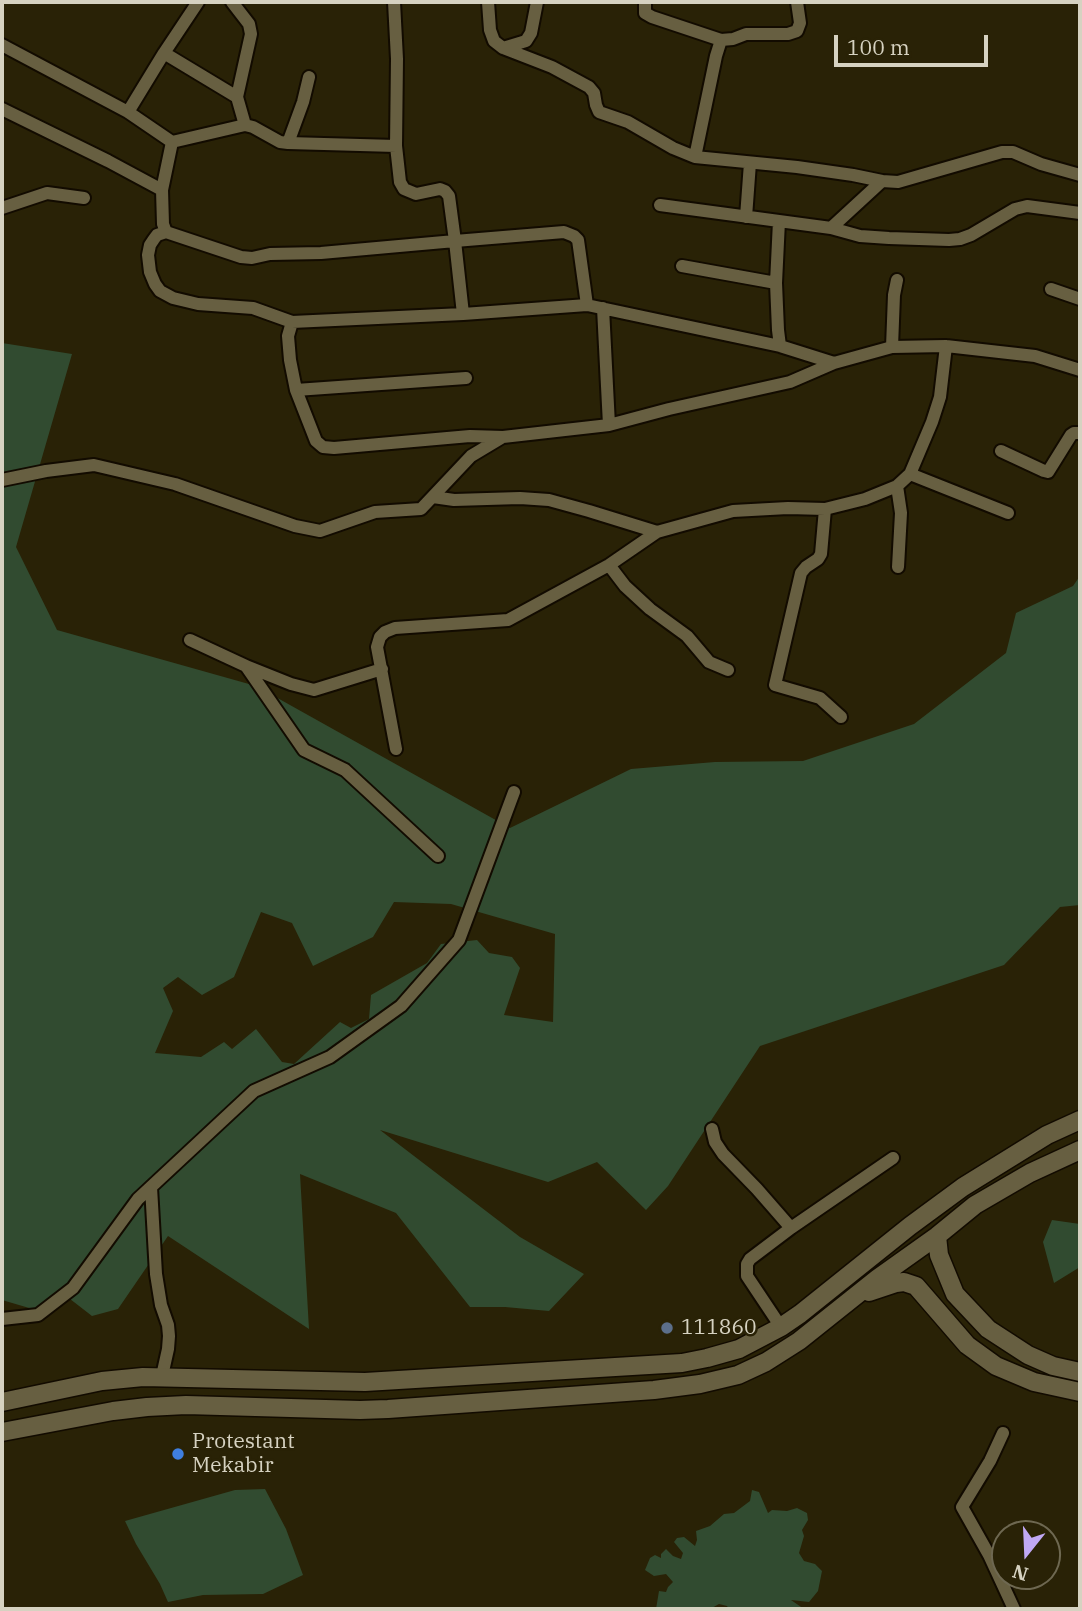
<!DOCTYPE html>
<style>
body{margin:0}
#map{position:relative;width:1082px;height:1611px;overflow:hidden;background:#292206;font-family:"IBM Plex Serif",serif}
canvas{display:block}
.frame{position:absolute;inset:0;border:4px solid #d6d2c1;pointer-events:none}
.north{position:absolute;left:991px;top:1520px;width:70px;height:70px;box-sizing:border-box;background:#292206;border:2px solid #6e6851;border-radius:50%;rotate:198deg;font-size:19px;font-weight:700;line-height:28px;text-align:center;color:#d6d2c1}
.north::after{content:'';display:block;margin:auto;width:24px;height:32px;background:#c0a8f4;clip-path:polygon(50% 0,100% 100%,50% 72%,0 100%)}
.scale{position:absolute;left:834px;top:35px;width:154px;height:32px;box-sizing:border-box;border:4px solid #d6d2c1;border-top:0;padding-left:9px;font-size:21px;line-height:24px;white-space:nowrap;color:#d6d2c1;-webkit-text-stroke:5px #292206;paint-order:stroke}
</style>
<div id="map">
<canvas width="1082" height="1611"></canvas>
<div class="frame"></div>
<div class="north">N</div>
<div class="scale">100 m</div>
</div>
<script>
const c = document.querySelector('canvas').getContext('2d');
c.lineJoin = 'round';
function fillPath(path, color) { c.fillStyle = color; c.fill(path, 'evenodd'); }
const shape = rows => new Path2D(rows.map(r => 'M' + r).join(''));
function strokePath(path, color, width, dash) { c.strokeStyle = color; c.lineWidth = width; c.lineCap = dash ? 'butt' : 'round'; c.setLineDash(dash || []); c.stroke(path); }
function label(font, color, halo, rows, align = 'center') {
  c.font = font + ' "IBM Plex Serif",serif'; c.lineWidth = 5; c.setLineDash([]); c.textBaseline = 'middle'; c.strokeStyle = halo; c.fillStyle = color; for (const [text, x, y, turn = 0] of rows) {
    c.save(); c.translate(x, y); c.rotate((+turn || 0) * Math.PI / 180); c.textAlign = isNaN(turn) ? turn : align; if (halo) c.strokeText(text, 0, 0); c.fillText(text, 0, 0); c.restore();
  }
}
fillPath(shape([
 [2,343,72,354,16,547,57,630,256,686,510,828,631,769,715,762,803,761,914,724,1006,653,1016,613,1073,586,1080,576,1080,905,1060,907,1004,965,760,1046,668,1186,646,1210,597,1162,548,1182,380,1130,520,1237,584,1274,549,1311,505,1307,470,1307,396,1213,300,1174,309,1329,168,1236,118,1309,92,1316,61,1292,36,1310,2,1300],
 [394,902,451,904,555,934,553,1022,504,1015,520,968,512,957,489,953,477,940,441,944,427,963,371,995,369,1019,351,1028,340,1022,294,1064,282,1062,256,1029,232,1049,224,1042,201,1057,155,1053,173,1011,163,988,178,977,202,995,234,977,261,912,292,923,313,966,373,937],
 [1052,1220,1080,1224,1080,1267,1054,1283,1043,1242],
 [265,1489,286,1529,303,1575,263,1594,203,1595,168,1602,160,1584,136,1544,125,1521,235,1490],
 [752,1490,759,1492,768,1513,772,1510,787,1511,797,1508,807,1513,808,1520,802,1530,804,1536,799,1553,804,1561,815,1564,822,1571,818,1591,809,1602,791,1600,804,1609,729,1609,727,1606,719,1604,710,1609,696,1608,695,1609,656,1609,659,1591,666,1592,668,1587,673,1582,666,1574,654,1576,645,1570,650,1558,655,1555,661,1558,661,1554,666,1549,673,1556,681,1559,683,1553,674,1542,677,1538,684,1537,695,1546,697,1540,696,1531,710,1526,724,1514,734,1513,750,1501]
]), '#314b30');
const minor = shape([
 [488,2,490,30,494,41,503,48,526,41,531,33,537,2],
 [645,2,645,13,652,17,721,40,716,56,695,157],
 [721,40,733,39,746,34,788,34,797,31,800,23,797,2],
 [2,45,128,112,172,142,245,125,237,97],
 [503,48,552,67,589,87,594,93,596,105,599,112,628,122,673,148,695,157,797,167,853,175,882,181],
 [164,53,237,97,251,34,249,24,232,2],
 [309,77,303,102,288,143,396,146,397,59,394,2],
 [2,109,108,161,162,190,172,142],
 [128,112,164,53,198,2],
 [245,125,253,127,280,142,288,143],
 [396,146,400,182,404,189,416,194,440,189,445,191,449,196,455,241,564,232,574,236,578,240,587,305],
 [162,190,163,224,166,232,241,257,252,258,270,254,321,253,455,241,463,314],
 [660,205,779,221],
 [2,208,47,193,84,198],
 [746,217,750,163],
 [831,228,882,181,898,182,1002,152,1013,152,1041,164,1080,175],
 [166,232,157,235,154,239,150,245,148,255,150,272,155,284,160,291,173,298,198,304,253,308,292,322],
 [682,266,776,283],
 [1051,289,1080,299],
 [603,308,609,425],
 [780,346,778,330,776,283,779,221,831,228,860,236,889,238,949,240,960,239,971,235,1015,209,1027,206,1080,213],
 [892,347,894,295,897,280],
 [834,363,790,382,669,409,609,425,503,437,470,436,334,448,323,447,316,441,296,390,290,360,288,336,292,322,463,314,587,305,780,346,834,363,892,347,946,346,1035,356,1080,370],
 [296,390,466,378],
 [1001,451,1044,471,1048,472,1071,435,1074,433,1080,433],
 [910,474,1008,513],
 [2,480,46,471,94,465,175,484,295,526,320,531,375,512,421,509,471,456,501,438],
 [897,486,901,513,898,567],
 [433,497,454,500,520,498,549,500,589,511,657,532],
 [825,509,821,554,818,559,806,567,801,573,775,685,820,698,841,717],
 [609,565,625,586,650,609,687,636,709,662,728,670],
 [190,640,246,666,304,750,345,770,438,856],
 [246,666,291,684,314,690,382,669],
 [396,749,377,647,380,637,385,632,395,628,508,620,609,565,657,532,733,511,788,508,825,509,865,499,897,486,910,474,932,422,940,397,946,346],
 [712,1129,715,1142,723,1154,757,1189,791,1228],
 [151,1187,156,1274,161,1305,168,1325,169,1336,168,1349,162,1376],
 [2,1319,38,1315,73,1288,138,1199,254,1091,330,1057,401,1006,459,940,514,792],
 [781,1327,747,1276,747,1264,750,1259,791,1228,893,1158],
 [1003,1433,990,1461,962,1507,989,1555,1014,1609]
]);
const secondary = shape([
 [937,1236,939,1255,955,1294,988,1329,1028,1355,1053,1366,1080,1372],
 [869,1292,896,1283,904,1282,916,1286,967,1345,996,1366,1034,1382,1080,1392],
 [2,1402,102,1381,143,1377,365,1382,682,1363,707,1358,739,1349,781,1327,800,1314,910,1226,963,1187,1047,1135,1080,1120],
 [2,1432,113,1411,147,1407,186,1405,360,1410,388,1409,654,1390,700,1384,738,1375,766,1362,799,1341,878,1278,937,1236,975,1205,1030,1173,1080,1150]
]);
strokePath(minor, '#120b00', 16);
strokePath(secondary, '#120b00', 21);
strokePath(minor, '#675f41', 12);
strokePath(secondary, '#675f41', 18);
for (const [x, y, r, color] of [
 [667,1328,7,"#5c6f8a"],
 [178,1454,7,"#3f7fe0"]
]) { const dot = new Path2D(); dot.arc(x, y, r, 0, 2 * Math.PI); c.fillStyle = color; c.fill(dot); strokePath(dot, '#292206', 2.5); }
label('21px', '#d6d2c1', '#292206', [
 ["111860",681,1328],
 ["Protestant",192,1442],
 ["Mekabir",192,1466]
], 'left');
</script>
